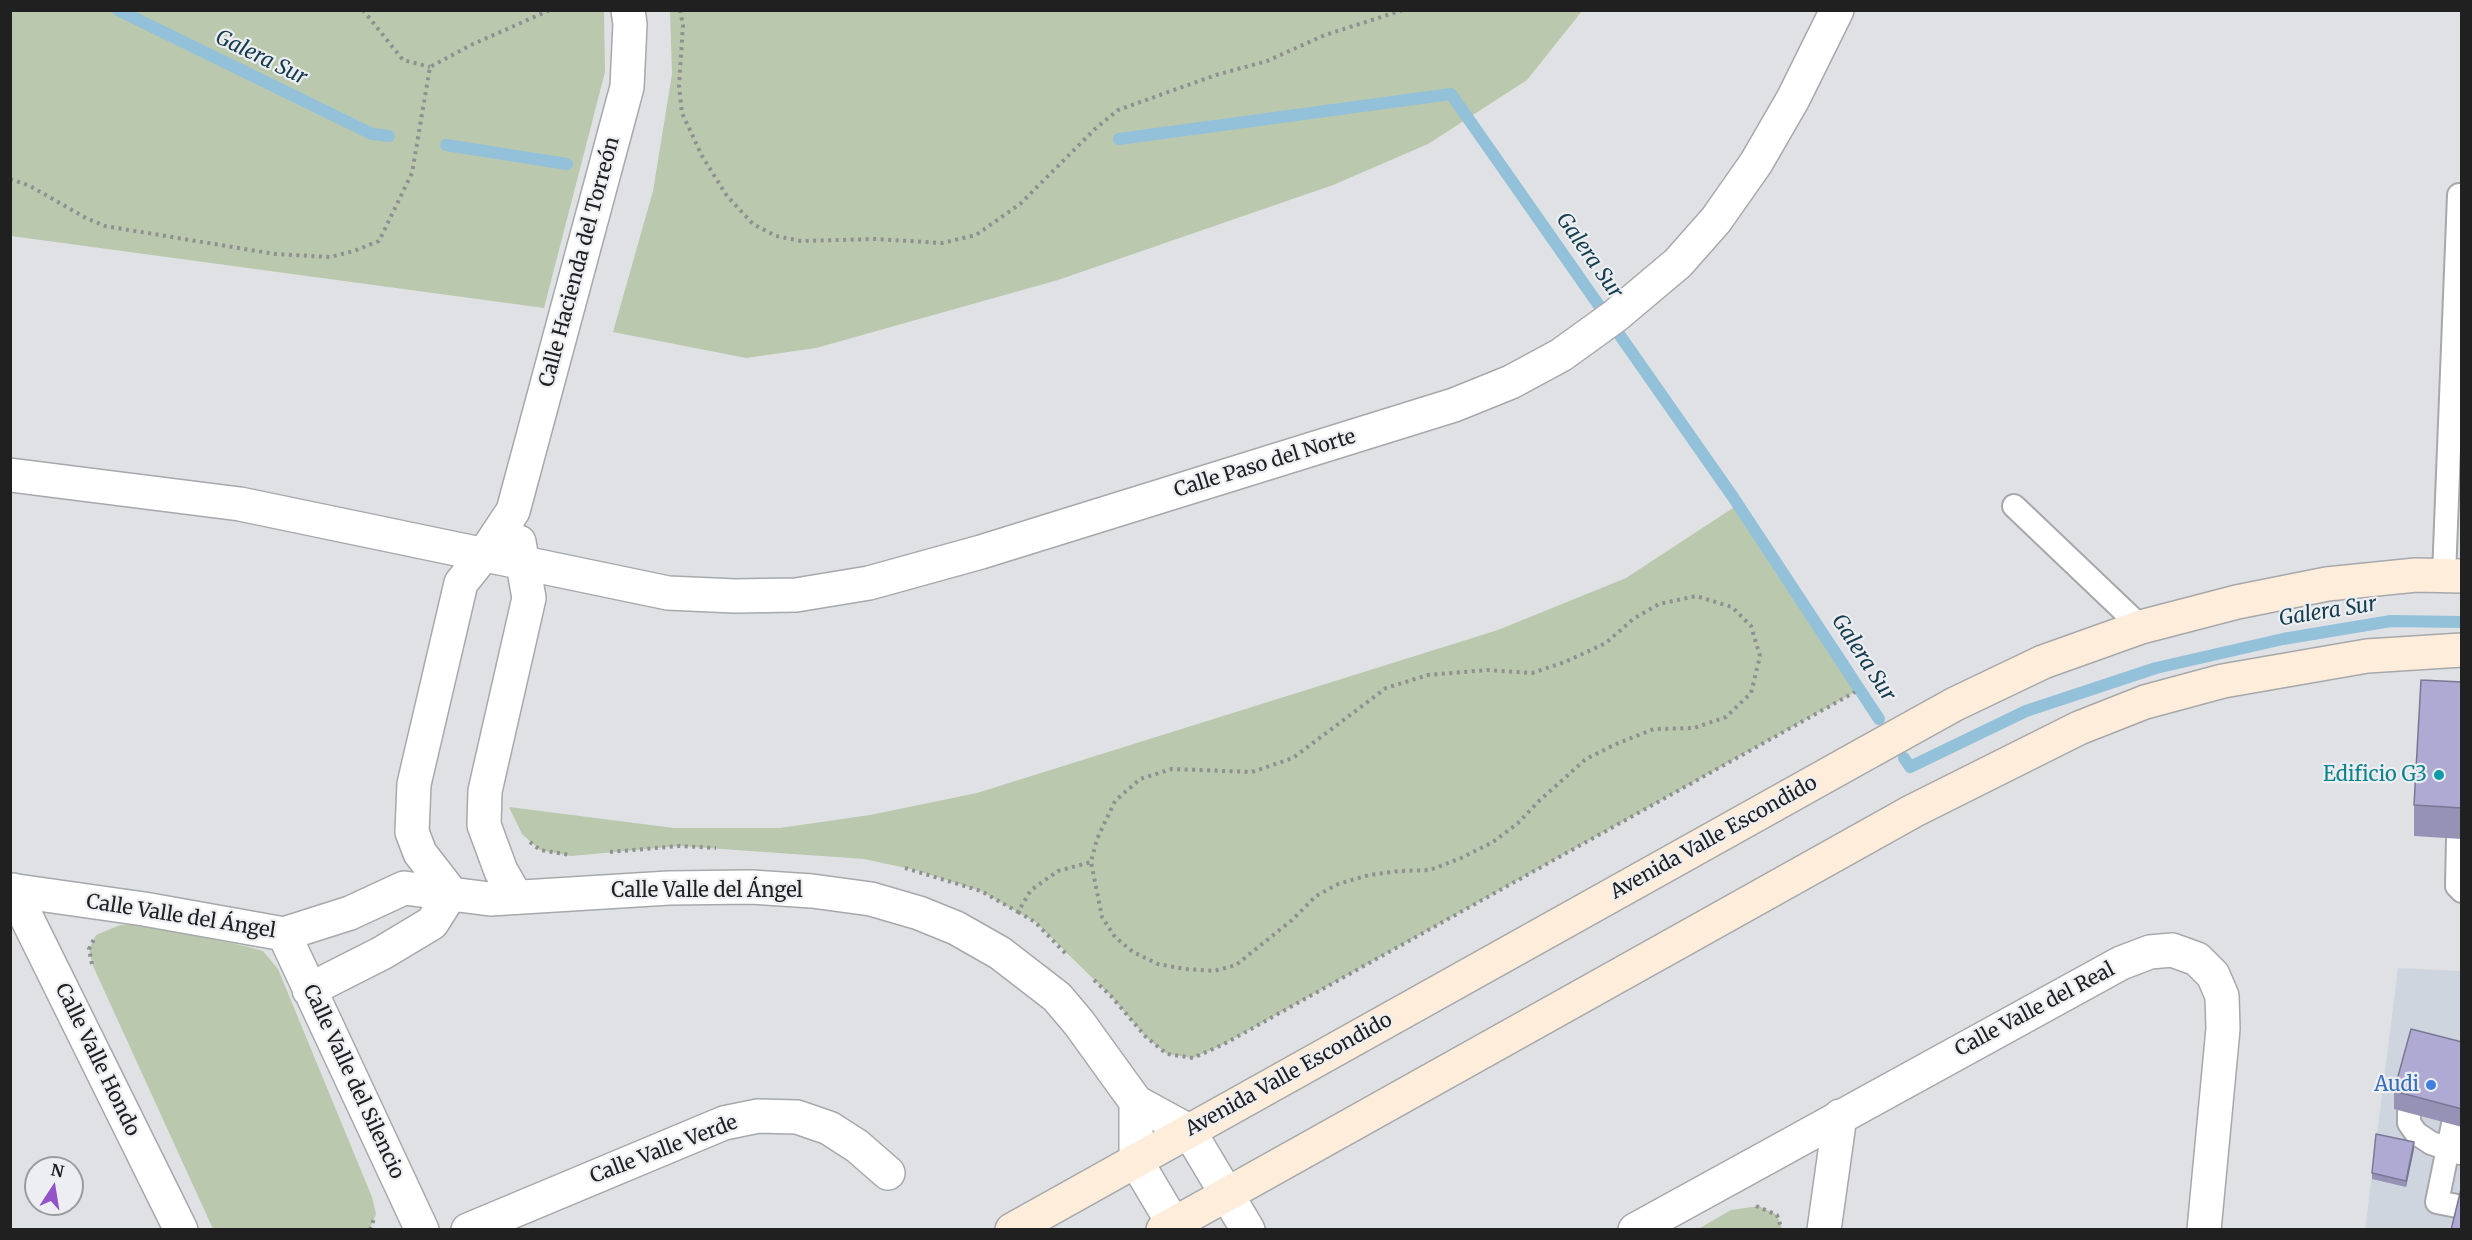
<!DOCTYPE html>
<meta charset="utf-8">
<style>
body{margin:0}
#map{position:relative;width:2472px;height:1240px;overflow:hidden;background:#dfe1e4;font-family:Merriweather,serif}
canvas{display:block}
.frame{position:absolute;inset:0;border:12px solid #202021;pointer-events:none}
.north{position:absolute;left:24px;top:1156px;width:60px;height:60px;box-sizing:border-box;background:#eceef1;border:2px solid #9a9c9e;border-radius:50%;rotate:12deg;font-size:16px;font-weight:700;line-height:24px;text-align:center;color:#202021}
.north::after{content:'';display:block;margin:auto;width:21px;height:27px;background:#9352c7;clip-path:polygon(50% 0,100% 100%,50% 72%,0 100%)}
</style>
<div id="map">
<canvas width="2472" height="1240"></canvas>
<div class="frame"></div>
<div class="north">N</div>
</div>
<script>
const c = document.querySelector('canvas').getContext('2d');
c.lineJoin = 'round';
function fillPath(path, color) { c.fillStyle = color; c.fill(path, 'evenodd'); }
const shape = rows => new Path2D(rows.map(r => 'M' + r).join(''));
function strokePath(path, color, width, dash) { c.strokeStyle = color; c.lineWidth = width; c.lineCap = dash ? 'butt' : 'round'; c.setLineDash(dash || []); c.stroke(path); }
function label(font, color, halo, rows, align = 'center') {
  c.font = font + ' Merriweather,serif'; c.lineWidth = 4.5; c.setLineDash([]); c.textBaseline = 'middle'; c.strokeStyle = halo; c.fillStyle = color; for (const [text, x, y, turn = 0] of rows) {
    c.save(); c.translate(x, y); c.rotate((+turn || 0) * Math.PI / 180); c.textAlign = isNaN(turn) ? turn : align; if (halo) c.strokeText(text, 0, 0); c.fillText(text, 0, 0); c.restore();
  }
}
fillPath(shape([
 [2398,968,2461,971,2461,1229,2365,1230]
]), '#cfd5df');
fillPath(shape([
 [10,11,604,11,605,72,544,308,11,236],
 [670,11,670,10,1582,11,1527,80,1428,144,1333,185,1058,280,816,348,746,358,613,332,653,191,672,74],
 [1739,504,1855,692,1224,1044,1193,1058,1167,1054,1146,1037,1111,996,1035,922,981,891,915,870,864,859,679,846,571,856,540,850,522,834,509,807,674,828,780,828,870,815,977,793,1498,630,1626,578],
 [120,925,144,925,245,946,263,951,278,969,372,1197,376,1214,370,1229,213,1229,93,966,89,949,96,935],
 [1759,1206,1777,1215,1782,1229,1698,1229,1731,1210]
]), '#bac9ad');
strokePath(shape([
 [118,10,372,134,389,136],
 [1119,139,1451,94,1733,497,1879,719],
 [446,145,567,164],
 [1904,758,1910,767,2026,711,2156,668,2283,639,2391,621,2462,622]
]), '#92c1d9', 12);
const lane = shape([
 [2014,506,2141,627],
 [2444,575,2459,195],
 [2458,839,2457,886,2462,891],
 [2409,1113,2409,1123,2416,1133,2431,1143,2460,1153],
 [2453,1124,2437,1202,2462,1207]
]);
const street = shape([
 [10,475,240,504,668,593,735,596,796,595,869,583,981,552,1454,405,1511,382,1561,355,1615,316,1678,263,1716,220,1756,163,1793,99,1837,10],
 [10,890,144,909,284,934,350,913,404,888,490,899,669,888,751,887,812,891,871,899,919,913,956,928,1000,953,1057,997,1079,1023,1136,1102,1189,1131,1248,1230],
 [13,890,181,1230],
 [451,893,420,853,412,832,414,784,461,583,485,553,513,511,627,87,630,24,628,10],
 [516,897,501,871,484,825,485,791,529,598,519,542],
 [284,934,422,1230],
 [309,990,382,953,432,923,451,893],
 [1136,1102,1136,1161,1177,1230],
 [468,1230,724,1123,758,1116,797,1117,829,1128,857,1146,888,1173],
 [1635,1230,2121,963,2150,952,2172,950,2197,959,2213,975,2222,996,2223,1029,2204,1230],
 [1824,1230,1840,1116]
]);
const secondary = shape([
 [1012,1230,1863,755,1955,704,2043,662,2141,627,2237,602,2327,584,2416,575,2462,576],
 [1163,1230,1913,811,2079,728,2145,702,2223,681,2367,656,2462,650]
]);
strokePath(lane, '#a6a8ab', 26);
strokePath(street, '#a6a8ab', 36);
strokePath(secondary, '#a6a8ab', 36);
strokePath(shape([
 [363,10,403,60,430,67],
 [680,10,683,25,679,86,682,113,702,156,727,196,753,224,776,236,801,241,876,239,942,243,976,235,1020,204,1095,129,1118,110,1216,75,1267,61,1325,35,1403,10],
 [10,179,30,186,86,218,105,226,275,254,330,257,354,251,379,241,412,173,430,67,471,45,550,10],
 [530,842,540,850,570,855],
 [610,852,679,846,716,848],
 [905,868,981,891,1018,912,1031,890,1058,871,1091,862,1097,839,1115,801,1140,779,1172,769,1252,772,1293,758,1386,688,1428,675,1487,670,1532,673,1565,662,1606,643,1633,619,1659,604,1696,596,1732,607,1751,626,1760,656,1751,693,1726,717,1694,728,1654,729,1616,744,1586,759,1539,801,1518,823,1493,842,1461,858,1430,870,1399,871,1369,875,1338,884,1316,896,1292,920,1236,965,1214,971,1185,969,1158,964,1133,952,1115,937,1102,917,1091,862],
 [1018,912,1035,922,1068,956],
 [92,964,89,949,94,939],
 [1094,980,1111,996,1146,1037,1167,1054,1193,1058,1224,1044,1855,692],
 [1756,1206,1777,1215,1782,1230],
 [370,1230,375,1216]
]), '#8f9092', 4, [3, 4.5]);
strokePath(lane, '#fff', 22);
strokePath(street, '#fff', 33);
strokePath(secondary, '#feedda', 33);
fillPath(shape([
 [2462,682,2462,839,2414,836,2414,805],
 [2462,1042,2462,1127,2394,1109,2394,1091],
 [2414,1149,2406,1187,2372,1179,2372,1173]
]), '#9692b6');
fillPath(shape([
 [2414,1142,2414,1149,2406,1187,2406,1181]
]), '#7a7794');
const building = shape([
 [2421,680,2462,682,2462,808,2414,805,2421,680],
 [2411,1029,2462,1042,2462,1109,2394,1091,2411,1029],
 [2376,1134,2414,1142,2406,1181,2372,1173,2376,1134],
 [2462,1185,2462,1230,2451,1230,2462,1185]
]);
fillPath(building, '#afaad4');
strokePath(building, '#7a7794', 1.5);
for (const [x, y, r, color] of [
 [2439,775,6,"#0f9aa8"],
 [2431,1085,6,"#3f7fe0"]
]) { const dot = new Path2D(); dot.arc(x, y, r, 0, 2 * Math.PI); c.fillStyle = color; c.fill(dot); strokePath(dot, '#eceef1', 2); }
label('20px', '#202021', '#eceef1', [
 ["Calle Hacienda del Torreón",580,262,-75],
 ["Calle Paso del Norte",1265,464,-17],
 ["Avenida Valle Escondido",1714,838,-29],
 ["Calle Valle del Ángel",707,891],
 ["Calle Valle del Ángel",181,917,9],
 ["Calle Valle del Real",2035,1010,-28],
 ["Calle Valle Hondo",97,1060,64],
 ["Avenida Valle Escondido",1289,1075,-29],
 ["Calle Valle del Silencio",353,1082,65],
 ["Calle Valle Verde",664,1150,-21]
]);
label('20px', '#0d838f', '#eceef1', [
 ["Edificio G3",2427,775]
], 'right');
label('20px', '#366cbe', '#eceef1', [
 ["Audi",2419,1085]
], 'right');
label('italic 21px', '#153d4f', '#eceef1', [
 ["Galera Sur",261,58,26],
 ["Galera Sur",1589,256,55],
 ["Galera Sur",2328,612,-9],
 ["Galera Sur",1863,658,57]
]);
</script>
